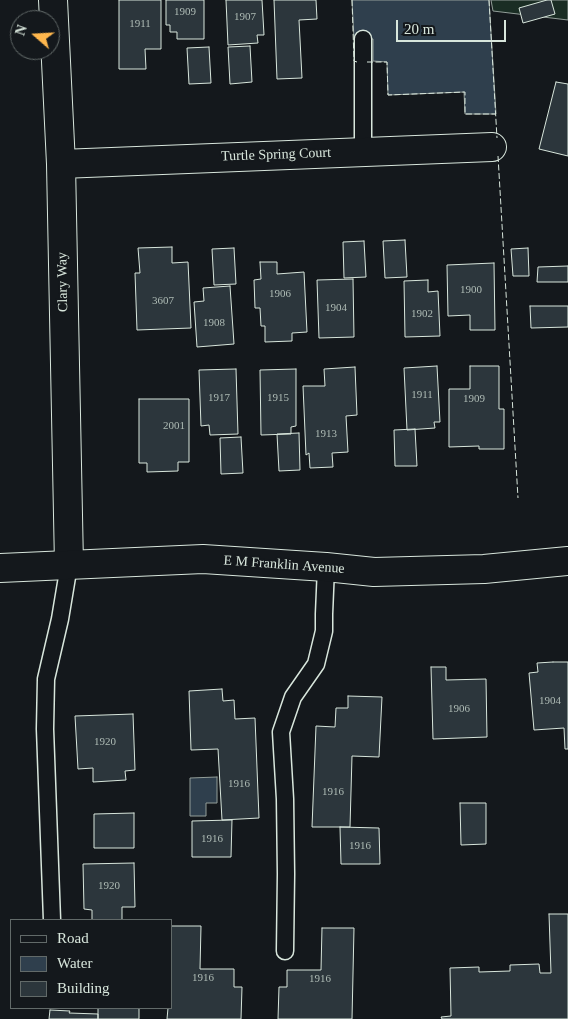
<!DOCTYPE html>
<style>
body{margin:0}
#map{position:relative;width:568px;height:1019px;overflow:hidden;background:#14181c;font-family:Georgia,serif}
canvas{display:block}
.legend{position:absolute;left:10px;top:919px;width:162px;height:90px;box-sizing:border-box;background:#14181c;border:1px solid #626a69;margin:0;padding:6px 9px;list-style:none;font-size:15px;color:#d8e6dc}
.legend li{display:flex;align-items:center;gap:10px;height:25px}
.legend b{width:25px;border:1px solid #626a69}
.north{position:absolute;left:10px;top:10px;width:50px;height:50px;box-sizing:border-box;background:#14181c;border:1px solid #626a69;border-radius:50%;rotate:289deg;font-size:14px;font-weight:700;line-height:20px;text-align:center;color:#d8e6dc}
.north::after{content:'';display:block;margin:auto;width:18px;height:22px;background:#ffb74d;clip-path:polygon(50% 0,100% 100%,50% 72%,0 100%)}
.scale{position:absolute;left:396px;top:20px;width:110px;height:22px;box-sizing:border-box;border:2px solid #d8e6dc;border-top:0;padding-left:6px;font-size:15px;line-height:18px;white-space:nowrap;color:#d8e6dc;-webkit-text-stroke:4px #14181c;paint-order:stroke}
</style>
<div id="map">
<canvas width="568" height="1019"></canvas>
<ul class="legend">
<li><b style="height:6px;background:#14181c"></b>Road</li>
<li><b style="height:14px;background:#2f3f4d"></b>Water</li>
<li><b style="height:14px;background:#2c363c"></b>Building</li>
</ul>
<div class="north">N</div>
<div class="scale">20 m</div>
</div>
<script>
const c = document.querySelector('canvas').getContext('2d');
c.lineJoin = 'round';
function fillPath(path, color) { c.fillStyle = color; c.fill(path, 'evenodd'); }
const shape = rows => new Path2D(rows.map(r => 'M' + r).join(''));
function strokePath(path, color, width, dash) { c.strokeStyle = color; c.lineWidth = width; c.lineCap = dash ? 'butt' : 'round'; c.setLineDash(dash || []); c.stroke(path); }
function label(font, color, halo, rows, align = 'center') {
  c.font = font + ' Georgia,serif'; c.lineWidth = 4; c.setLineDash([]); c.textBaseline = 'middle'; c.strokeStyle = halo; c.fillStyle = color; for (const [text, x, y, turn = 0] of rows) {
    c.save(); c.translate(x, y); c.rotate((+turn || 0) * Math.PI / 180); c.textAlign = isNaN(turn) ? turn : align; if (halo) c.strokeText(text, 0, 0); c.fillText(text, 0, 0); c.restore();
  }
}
const green = shape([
 [491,0,568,0,568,20,493,11,491,0]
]);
fillPath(green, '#1a2d24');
strokePath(green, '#939e99', 1);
const water = shape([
 [352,0,489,0,496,114,465,114,464,92,388,95,387,62,373,61,373,39,354,39,352,0],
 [217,777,217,803,206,803,206,816,190,816,190,778,217,777]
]);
fillPath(water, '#2f3f4d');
strokePath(water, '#939e99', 1);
const building = shape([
 [119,0,161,0,161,49,145,49,146,69,119,69,119,0],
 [166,0,204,0,204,39,177,39,177,32,170,32,170,25,166,25,166,0],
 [226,0,262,0,264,35,257,35,258,43,228,45,226,0],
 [274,0,316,0,317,19,299,20,302,78,277,79,274,0],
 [547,0,551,0,555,14,523,23,519,8,547,0],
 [250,46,252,82,230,84,228,47,250,46],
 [209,47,211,83,189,84,187,48,209,47],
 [556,82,568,84,568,156,539,149,556,82],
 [405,240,407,277,385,278,383,241,405,240],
 [364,241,366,277,344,278,343,242,364,241],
 [172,247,172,263,188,262,191,328,137,330,135,273,140,273,138,248,172,247],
 [234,248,236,284,214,285,212,249,234,248],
 [528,248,529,276,513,276,511,249,528,248],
 [260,262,277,262,277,274,304,272,307,332,292,333,292,341,265,342,265,326,261,326,260,308,255,308,254,280,261,279,260,262],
 [494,263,495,330,470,330,470,315,448,316,447,265,494,263],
 [568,266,568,282,537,282,538,267,568,266],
 [353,279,354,337,319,338,317,280,353,279],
 [428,280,428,292,438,291,440,336,405,337,404,281,428,280],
 [230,286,234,344,197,347,194,302,204,301,203,288,230,286],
 [530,306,568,306,568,327,531,328,530,306],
 [437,366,440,422,434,422,435,428,407,430,404,368,437,366],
 [470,366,499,366,499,409,504,409,504,449,479,449,479,446,449,447,449,389,470,389,470,366],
 [355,367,357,415,346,416,348,452,332,453,333,467,310,468,309,453,306,455,303,386,325,386,324,369,355,367],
 [236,369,238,434,210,435,209,425,201,426,199,370,236,369],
 [296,369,296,426,291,427,291,434,261,435,260,370,296,369],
 [139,399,189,399,189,462,178,462,178,471,147,472,147,463,139,463,139,399],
 [415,429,417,466,395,466,394,430,415,429],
 [299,433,300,470,279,471,277,434,299,433],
 [241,437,243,473,221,474,220,438,241,437],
 [553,662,568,662,568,749,565,749,564,728,534,730,529,673,538,672,537,663,553,662],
 [431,667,446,667,446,680,486,679,487,737,433,739,431,667],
 [222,689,223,701,234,700,235,719,255,718,259,818,222,820,218,749,191,750,189,691,222,689],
 [348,696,382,697,379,757,352,756,350,827,312,827,316,726,335,727,336,708,348,708,348,696],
 [133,714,135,770,125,771,126,780,93,782,93,768,78,769,75,716,133,714],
 [460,803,486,803,486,844,461,845,460,803],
 [134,813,134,848,94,848,94,814,134,813],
 [232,820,231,857,192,857,192,821,232,820],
 [340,827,379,828,380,864,341,864,340,827],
 [134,863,135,907,122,907,122,920,92,920,92,910,84,909,83,864,134,863],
 [549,914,568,914,568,1019,442,1019,441,1017,451,1016,450,968,479,967,479,972,510,971,510,965,539,964,540,973,551,973,549,914],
 [171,926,201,926,200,969,234,969,234,987,242,987,241,1019,167,1019,168,1008,171,1008,171,926],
 [322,928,354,928,352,1019,278,1019,279,987,287,987,287,970,321,970,322,928],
 [98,1008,139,1008,139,1019,98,1019,98,1008],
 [50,1010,70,1011,69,1013,98,1014,98,1019,49,1019,50,1010]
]);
fillPath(building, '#2c363c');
strokePath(building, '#d8e6dc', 1);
const service = shape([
 [363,39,363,152],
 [52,920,45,729,46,679,60,619,69,565],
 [285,951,286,874,285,799,281,732,293,697,316,664,324,631,324,614,326,567]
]);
const minor = shape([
 [53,0,61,164,69,565],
 [61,164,492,147]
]);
const tertiary = shape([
 [0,568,203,559,326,567,374,572,484,569,568,561]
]);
strokePath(service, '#d8e6dc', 19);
strokePath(minor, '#d8e6dc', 30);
strokePath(tertiary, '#d8e6dc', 30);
strokePath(service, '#14181c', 16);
strokePath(minor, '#14181c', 28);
strokePath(tertiary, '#14181c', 28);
strokePath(shape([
 [352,0,354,61,357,62],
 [489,0,497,138],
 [367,62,387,62,388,95,465,92,465,114,496,114],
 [498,156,518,498]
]), '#d8e6dc', 1, [6, 2.5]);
label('11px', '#adbab4', null, [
 ["1909",185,12],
 ["1907",245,17],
 ["1911",140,24],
 ["1900",471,290],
 ["1906",280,294],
 ["3607",163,301],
 ["1904",336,308],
 ["1902",422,314],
 ["1908",214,323],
 ["1911",422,395],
 ["1917",219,398],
 ["1915",278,398],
 ["1909",474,399],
 ["2001",174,426],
 ["1913",326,434],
 ["1904",550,701],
 ["1906",459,709],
 ["1920",105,742],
 ["1916",239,784],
 ["1916",333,792],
 ["1916",212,839],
 ["1916",360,846],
 ["1920",109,886],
 ["1916",203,978],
 ["1916",320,979]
]);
label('14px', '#d8e6dc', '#14181c', [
 ["Turtle Spring Court",276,155,-2],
 ["Clary Way",63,282,-91],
 ["E M Franklin Avenue",284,565,4]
]);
</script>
